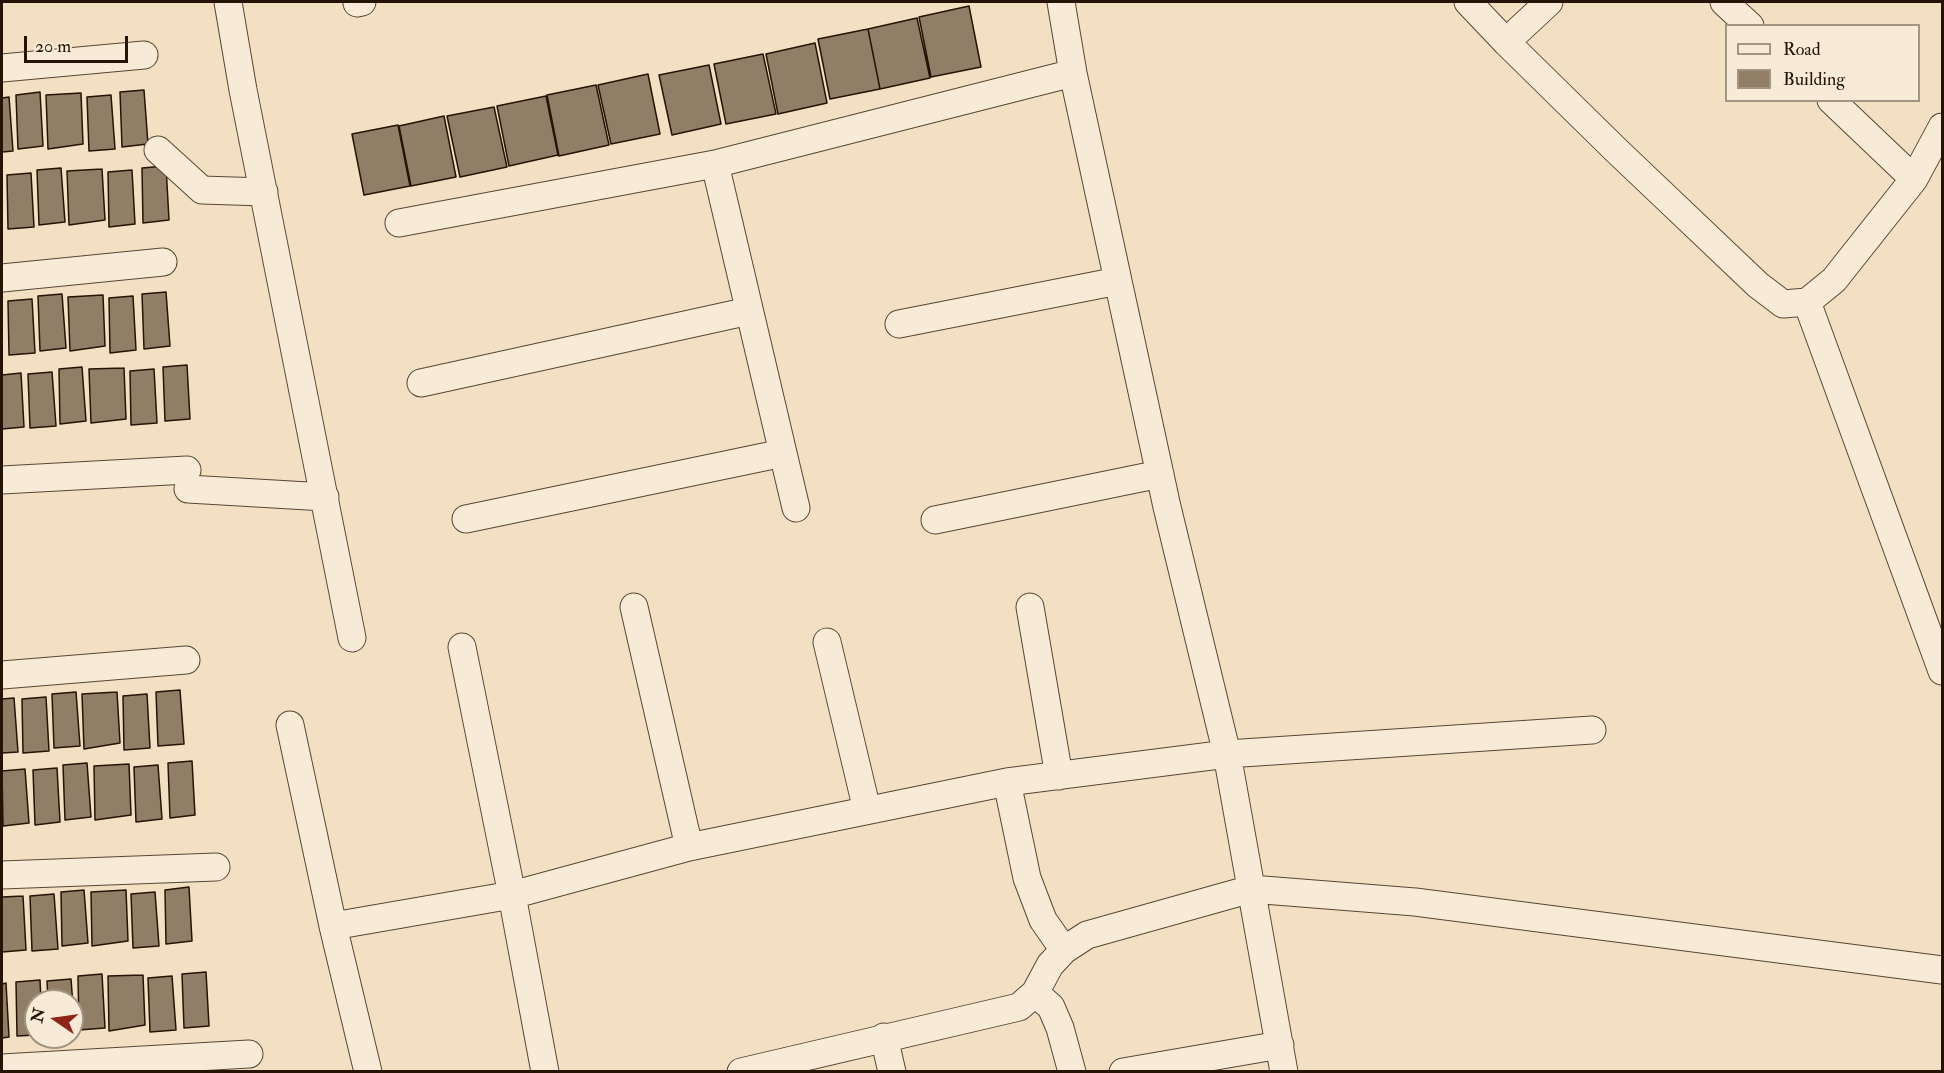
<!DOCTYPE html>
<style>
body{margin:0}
#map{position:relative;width:1944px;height:1073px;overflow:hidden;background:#f3e0c2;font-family:"IM FELL Double Pica",serif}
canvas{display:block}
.frame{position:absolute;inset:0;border:3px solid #251305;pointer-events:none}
.legend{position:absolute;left:1725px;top:24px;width:195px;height:78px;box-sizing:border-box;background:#f7ebd7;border:2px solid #a39583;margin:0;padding:8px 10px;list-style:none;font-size:18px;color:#251305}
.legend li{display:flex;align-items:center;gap:12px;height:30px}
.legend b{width:30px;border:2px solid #a39583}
.north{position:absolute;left:24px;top:989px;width:60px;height:60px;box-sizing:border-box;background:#f7ebd7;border:2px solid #a39583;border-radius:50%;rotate:283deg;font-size:16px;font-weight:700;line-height:24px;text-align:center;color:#251305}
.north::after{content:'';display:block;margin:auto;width:21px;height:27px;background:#8f2418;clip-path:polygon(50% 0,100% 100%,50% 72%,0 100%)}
.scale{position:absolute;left:24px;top:36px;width:104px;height:27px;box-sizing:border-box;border:3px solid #251305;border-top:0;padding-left:8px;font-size:18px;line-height:21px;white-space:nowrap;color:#251305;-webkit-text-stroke:4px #f7ebd7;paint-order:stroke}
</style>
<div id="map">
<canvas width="1944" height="1073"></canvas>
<div class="frame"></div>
<ul class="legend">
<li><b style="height:8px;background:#f7ebd7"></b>Road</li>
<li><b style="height:16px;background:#907e67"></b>Building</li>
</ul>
<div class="north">N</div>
<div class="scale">20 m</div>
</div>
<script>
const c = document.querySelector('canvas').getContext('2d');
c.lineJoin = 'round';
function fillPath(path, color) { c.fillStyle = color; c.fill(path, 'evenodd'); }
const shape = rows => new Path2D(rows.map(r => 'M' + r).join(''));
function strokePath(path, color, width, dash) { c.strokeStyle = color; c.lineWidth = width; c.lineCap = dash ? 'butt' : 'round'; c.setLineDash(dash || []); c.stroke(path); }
const building = shape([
 [969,6,981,67,931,77,919,17,969,6],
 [917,18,930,78,880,89,868,29,917,18],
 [868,29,880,89,830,99,818,39,868,29],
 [815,43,827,103,778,114,766,54,815,43],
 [763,54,776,114,726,124,714,64,763,54],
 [709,65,721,124,672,135,659,75,709,65],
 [648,74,660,134,611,144,598,85,648,74],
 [596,85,609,145,559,156,547,95,596,85],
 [144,90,148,144,122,147,120,92,144,90],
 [40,92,43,146,18,149,16,95,40,92],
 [81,93,83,144,48,149,46,95,81,93],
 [111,95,115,149,89,151,87,97,111,95],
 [546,96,558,155,509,166,497,106,546,96],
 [9,97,13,151,2,152,2,98,9,97],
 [494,107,507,167,460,177,447,116,494,107],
 [444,116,456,177,411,186,399,126,444,116],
 [398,125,410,186,364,195,352,134,398,125],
 [166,166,169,220,143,223,142,168,166,166],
 [61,168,65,222,39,225,37,170,61,168],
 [102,169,105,220,69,225,67,171,102,169],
 [132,170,135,224,109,227,108,172,132,170],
 [31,173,34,227,8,229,7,175,31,173],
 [166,292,170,346,144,349,142,294,166,292],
 [62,294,66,348,40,351,38,296,62,294],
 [103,295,105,346,70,351,68,297,103,295],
 [133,296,136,350,110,353,109,298,133,296],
 [32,299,35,353,9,355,8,301,32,299],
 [187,365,190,419,165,421,163,367,187,365],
 [82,367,86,421,60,424,59,369,82,367],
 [124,368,126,419,91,423,89,369,124,368],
 [154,369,157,423,131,425,130,371,154,369],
 [52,372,56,426,30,428,28,374,52,372],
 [21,373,24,427,2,429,2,375,21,373],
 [180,690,184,744,158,746,156,692,180,690],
 [76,692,80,746,54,748,52,694,76,692],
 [117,692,120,743,84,749,82,694,117,692],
 [147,694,150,748,124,750,123,696,147,694],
 [46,697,49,751,23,753,22,699,46,697],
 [14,698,18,752,2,753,2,699,14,698],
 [192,761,195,815,170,818,168,763,192,761],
 [87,763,91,817,65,820,63,765,87,763],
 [129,764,131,815,95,820,94,766,129,764],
 [158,765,162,819,136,822,134,767,158,765],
 [57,768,60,822,35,825,33,770,57,768],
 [25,769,29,823,3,826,2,771,25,769],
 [189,887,192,941,166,944,165,890,189,887],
 [84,890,88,943,62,946,61,892,84,890],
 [126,890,128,941,92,946,91,892,126,890],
 [155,892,159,946,133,948,131,894,155,892],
 [54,894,58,949,32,951,30,896,54,894],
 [23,896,26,950,2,952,2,897,23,896],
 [206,972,209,1026,184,1028,182,974,206,972],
 [102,974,105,1028,79,1030,78,976,102,974],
 [143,975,145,1025,109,1031,108,976,143,975],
 [172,976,176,1030,150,1032,148,978,172,976],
 [71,979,75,1032,72,1033,72,1001,48,1001,47,981,71,979],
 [40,980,41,1001,36,1001,36,1035,17,1036,16,982,40,980],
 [6,983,9,1037,2,1038,2,984,6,983]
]);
fillPath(building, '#907e67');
strokePath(building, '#251305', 1.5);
const minor = shape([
 [228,2,243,90,352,638],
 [1061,2,1073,73,1167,507,1227,754,1284,1072],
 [1468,2,1506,42,1616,150,1758,285,1783,304,1807,302,1834,280,1914,179,1942,127],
 [1724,2,1750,26],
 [357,3,362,2],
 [1506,42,1549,2],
 [2,68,144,55],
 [1831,100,1914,179],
 [158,150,202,190,264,192],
 [399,223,715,164],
 [2,278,163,262],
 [1807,302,1942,671],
 [899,324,1118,281],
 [421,383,749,311],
 [783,453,796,508],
 [2,480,187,470],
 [188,489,325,497],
 [466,519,783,453,715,164,1073,73],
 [935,520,1160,474],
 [634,607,689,847],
 [1030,607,1059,776],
 [827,642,867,810],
 [462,647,512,895,545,1072],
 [2,675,186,660],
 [290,725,333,926,368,1072],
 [1007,782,1027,878,1043,920,1064,950],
 [2,875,216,867],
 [333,926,512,895,689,847,1007,782,1227,754,1592,730],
 [1035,993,1051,1007,1060,1028,1072,1072],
 [884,1037,892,1072],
 [2,1068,249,1054],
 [741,1072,1019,1007,1035,993,1050,965,1064,950,1087,935,1251,889,1415,902,1942,970],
 [1123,1072,1280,1045]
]);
strokePath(minor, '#584634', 29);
strokePath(minor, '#f7ebd7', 27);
</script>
